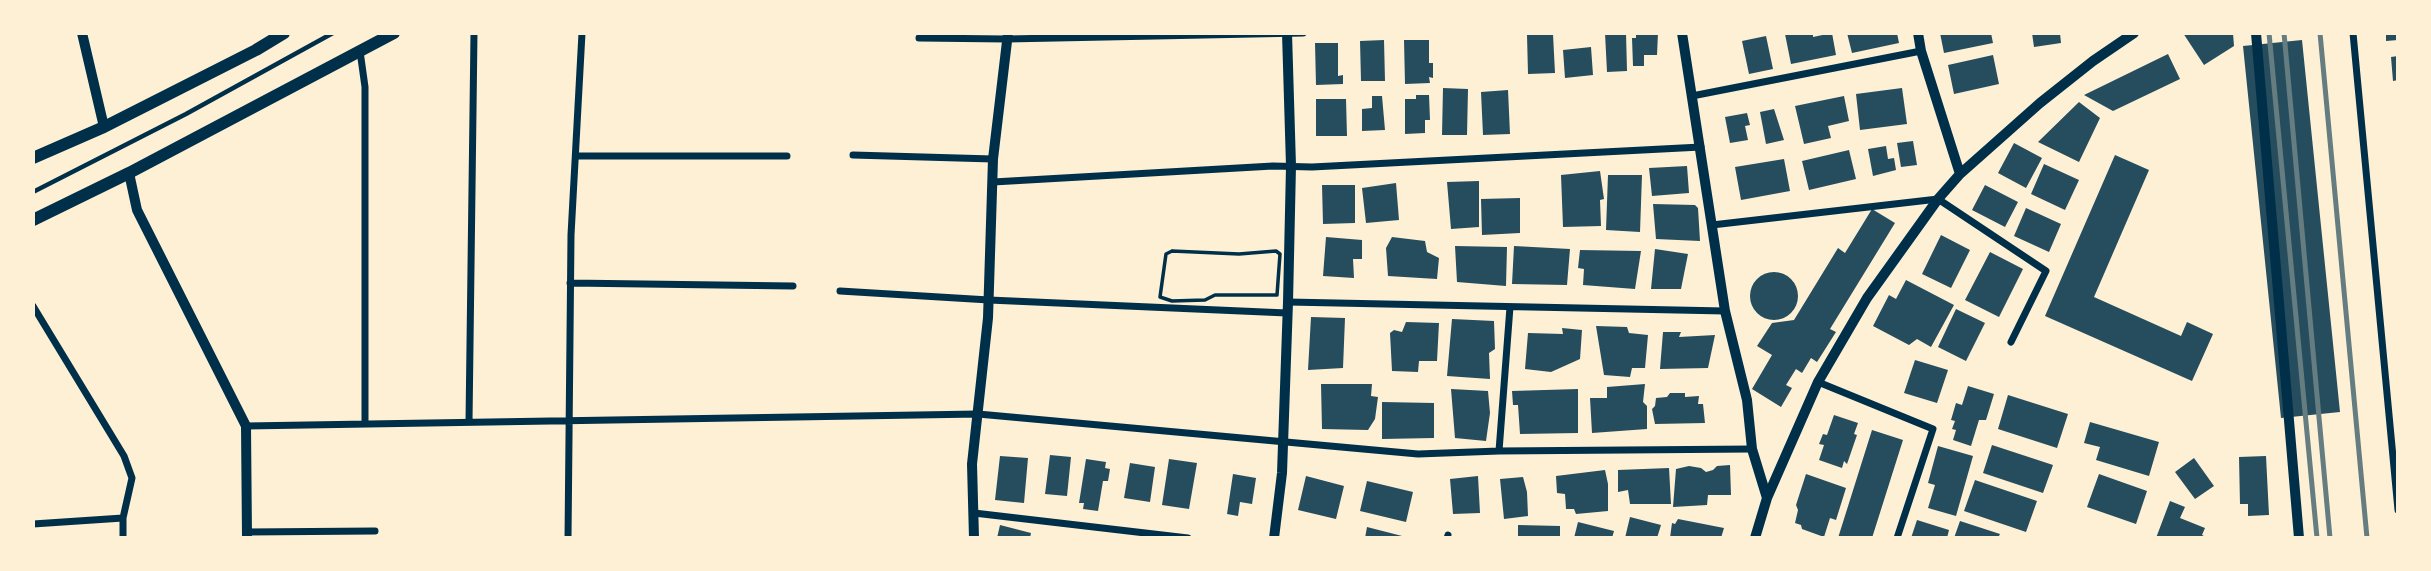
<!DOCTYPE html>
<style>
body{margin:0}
#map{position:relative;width:2431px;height:571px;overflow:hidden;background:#fdf0d5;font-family:Bitter,serif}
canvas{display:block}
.frame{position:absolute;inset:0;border:35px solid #fdf0d5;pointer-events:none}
</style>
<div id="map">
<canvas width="2431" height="571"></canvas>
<div class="frame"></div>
</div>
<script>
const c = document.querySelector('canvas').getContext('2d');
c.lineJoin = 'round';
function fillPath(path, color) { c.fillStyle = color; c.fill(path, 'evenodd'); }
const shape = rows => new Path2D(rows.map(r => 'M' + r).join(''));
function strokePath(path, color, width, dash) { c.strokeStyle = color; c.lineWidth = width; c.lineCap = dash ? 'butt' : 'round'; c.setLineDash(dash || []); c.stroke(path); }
fillPath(shape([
 [1605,33,1626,33,1627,71,1607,72],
 [1636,33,1658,33,1657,55,1644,55,1644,66,1633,66,1632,38,1636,38],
 [1792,33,1813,33,1813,37,1832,33,1836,55,1791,64,1785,34],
 [1847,33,1897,33,1899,43,1852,53],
 [1940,33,1991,33,1993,43,1944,53],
 [2032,33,2060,33,2061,43,2034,47],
 [2183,33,2233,33,2234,46,2204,65],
 [2386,33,2398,33,2398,40,2386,41],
 [1553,34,1555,73,1528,74,1527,35],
 [1766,36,1773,69,1749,74,1742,41],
 [1384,40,1385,81,1361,81,1360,41],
 [1404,40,1429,40,1429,63,1433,63,1433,78,1429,77,1430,83,1405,84],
 [2302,40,2340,412,2281,418,2243,46],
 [1315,43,1338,43,1338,76,1343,75,1343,84,1316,85],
 [1591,47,1593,75,1565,78,1563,50],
 [2168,54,2180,79,2113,111,2084,95],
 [1993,55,1999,84,1954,94,1948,65],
 [2398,56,2398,80,2393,81,2391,57],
 [1443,88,1468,89,1467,135,1442,135],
 [1902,88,1907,124,1860,130,1856,94],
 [1508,90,1510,134,1483,135,1481,92],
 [1416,95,1429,95,1430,120,1425,120,1425,133,1405,134,1405,99,1416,99],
 [1372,96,1382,96,1385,130,1362,131,1362,109,1372,108],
 [1844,96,1849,121,1828,126,1831,138,1804,144,1795,106],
 [1316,99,1346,99,1347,136,1316,136],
 [2079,102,2100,118,2079,162,2038,142],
 [1774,109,1784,140,1766,144,1760,112],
 [1747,113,1750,125,1745,126,1748,140,1730,143,1725,117],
 [1913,141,1917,165,1901,167,1897,143],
 [2014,143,2042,158,2026,188,1998,173],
 [1886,146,1888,159,1894,158,1896,170,1873,176,1868,149],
 [1849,150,1856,179,1809,190,1802,161],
 [2115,155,2149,170,2094,297,2181,336,2187,322,2213,334,2192,381,2045,316],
 [1784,159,1790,191,1741,200,1735,167],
 [2044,164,2079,180,2065,210,2031,194],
 [1687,166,1689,193,1652,196,1649,168],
 [1600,171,1604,199,1600,200,1601,226,1563,227,1561,175],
 [1608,175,1642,175,1640,232,1606,230],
 [1479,181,1479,227,1451,229,1447,182],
 [1396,183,1399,220,1366,223,1362,188],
 [1322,185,1355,185,1355,223,1323,224],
 [1985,185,2018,202,2005,227,1972,210],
 [1520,198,1520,233,1482,235,1481,199],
 [1653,204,1695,205,1698,208,1700,241,1656,239],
 [2026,208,2061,224,2049,252,2014,236],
 [1872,209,1895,223,1830,329,1836,332,1817,362,1811,358,1802,373,1796,369,1786,385,1792,388,1781,407,1752,389,1772,355,1757,346,1772,323,1794,320,1838,248,1845,253],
 [1941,235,1970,250,1951,288,1922,274],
 [1326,237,1362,240,1362,259,1353,259,1354,278,1323,276],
 [1392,237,1425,241,1427,252,1439,258,1437,279,1388,276,1386,248],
 [1455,246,1507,247,1506,286,1457,282],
 [1514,246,1570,249,1567,285,1512,284],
 [1655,249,1688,254,1681,289,1651,289],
 [1580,250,1641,251,1635,289,1583,285,1584,269,1578,268],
 [1990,252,2023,269,1999,317,1965,300],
 '1750 296a24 24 0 1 1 48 0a24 24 0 1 1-48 0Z',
 [1906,280,1954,305,1931,347,1917,339,1909,345,1873,326,1889,295,1896,299],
 [1956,309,1985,323,1966,361,1938,347],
 [1311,317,1345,318,1343,368,1308,370],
 [1452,319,1494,321,1495,349,1489,353,1490,379,1447,376],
 [1406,322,1439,323,1437,361,1419,361,1418,372,1392,371,1390,333,1394,330,1402,332],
 [1596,326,1627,327,1629,333,1648,335,1645,368,1632,368,1630,377,1604,375],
 [1562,328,1582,330,1580,359,1551,372,1525,369,1528,333,1563,334],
 [1663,332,1681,332,1679,337,1715,335,1708,368,1660,369],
 [1915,360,1948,370,1937,403,1904,393],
 [1321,384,1372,384,1371,396,1378,397,1375,419,1368,430,1322,429],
 [1645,384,1643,402,1647,406,1647,429,1592,433,1590,398,1607,398,1607,387],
 [1968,386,1994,394,1986,420,1979,420,1971,446,1953,440,1956,430,1952,429,1955,421,1951,420,1956,403,1962,405],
 [1451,389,1488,391,1490,413,1486,441,1455,438],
 [1578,389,1578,433,1520,434,1518,405,1513,405,1512,391],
 [1670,393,1685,393,1685,397,1699,396,1698,404,1703,404,1705,423,1655,424,1652,409,1655,406,1656,398,1667,397],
 [2008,395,2068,414,2057,448,1998,429],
 [1382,402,1434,403,1434,438,1382,439],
 [1834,415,1858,423,1854,434,1857,435,1847,464,1844,461,1842,468,1819,460,1824,445,1819,444,1823,434,1827,435],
 [2090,422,2159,442,2149,476,2096,460,2100,447,2084,443],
 [1872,430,1903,440,1872,538,1838,538],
 [1992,445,2053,465,2043,493,1983,473],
 [1938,446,1973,456,1956,516,1928,508,1935,485,1928,483],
 [1050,455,1071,457,1067,496,1045,494],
 [1000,456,1028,458,1024,503,995,500],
 [2266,456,2269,515,2248,516,2248,504,2240,504,2239,457],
 [2194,458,2214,486,2195,499,2175,472],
 [1086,459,1106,462,1105,468,1110,469,1108,481,1103,481,1098,511,1083,509,1084,503,1079,503],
 [1169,459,1197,463,1189,509,1162,505],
 [1130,463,1155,467,1150,502,1124,498],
 [1730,465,1731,495,1708,495,1707,505,1673,507,1676,469,1689,466,1701,468,1706,472,1713,470,1717,466],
 [1669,468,1671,504,1630,504,1628,490,1618,492,1618,470],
 [1605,470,1608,484,1608,511,1576,514,1574,509,1566,509,1565,494,1557,493,1556,476],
 [1233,474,1256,478,1252,504,1240,502,1238,516,1227,514],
 [1806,474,1846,488,1836,520,1830,518,1824,537,1802,529,1801,525,1795,523,1798,510,1796,505],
 [2099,474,2147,491,2136,524,2087,507],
 [1306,476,1344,486,1336,519,1298,510],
 [1478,476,1480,513,1453,514,1450,479],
 [1523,477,1527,492,1528,516,1504,519,1500,479],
 [1975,480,2037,501,2026,532,1964,511],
 [1367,481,1413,492,1406,522,1360,511],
 [2170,501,2185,507,2180,518,2205,528,2202,535,2208,538,2156,538],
 [1630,517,1661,525,1657,538,1625,538],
 [1678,519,1724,528,1721,538,1670,538,1672,523,1675,524],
 [1917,520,1949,530,1947,538,1911,538],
 [1960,521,2000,534,1998,538,1954,538],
 [1578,522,1614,531,1612,538,1574,538],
 [1000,525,1031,533,1030,538,997,538],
 [1518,525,1560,526,1560,538,1518,538],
 [1367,527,1406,537,1406,538,1365,538]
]), '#264d5e');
strokePath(shape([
 [1172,251,1239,254,1276,251,1280,254,1277,295,1215,295,1205,300,1172,301,1160,297,1166,254,1172,251]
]), '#003049', 3.5);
strokePath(shape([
 [33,192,186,114,333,33]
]), '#003049', 4.5);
strokePath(shape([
 [2353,33,2398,510],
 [919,38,1007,39,1303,33],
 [360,51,365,87,365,423],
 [1692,96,1921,51],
 [853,155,993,159],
 [576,156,787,156],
 [993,182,1273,166,1312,167,1701,147],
 [1712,225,1938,199,2046,271,2011,342],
 [570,283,793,286],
 [840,291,989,300,1287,313],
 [1288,302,1725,311],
 [33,306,124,456,132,478,123,518],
 [1818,382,1933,429,1897,538],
 [469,422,474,33],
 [246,426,978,414,1418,454,1499,451,1752,449],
 [1499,451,1510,307],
 [974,513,1188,538],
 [33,524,123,518,123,538],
 [247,532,375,531],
 [568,538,571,235,582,33],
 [1447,538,1448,535]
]), '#003049', 7);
strokePath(shape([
 [82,33,104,127],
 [1682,33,1725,311,1747,400,1752,449,1767,498],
 [1918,33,1921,51,1960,174],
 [2256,33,2299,538],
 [129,173,137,210,246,426,247,538],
 [974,538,972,464,988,318,993,159,1008,33],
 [1274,538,1282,473,1288,302,1291,166,1287,33],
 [1755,538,1767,498,1818,382,1867,298,1938,199,1960,174,2040,103,2093,61,2134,33]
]), '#003049', 10);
strokePath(shape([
 [33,158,104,127,256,50,284,33],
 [33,220,129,173,394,33]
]), '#003049', 12);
strokePath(shape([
 [2269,33,2317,538],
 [2284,33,2330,538],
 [2320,33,2367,538]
]), '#657d81', 5);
</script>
